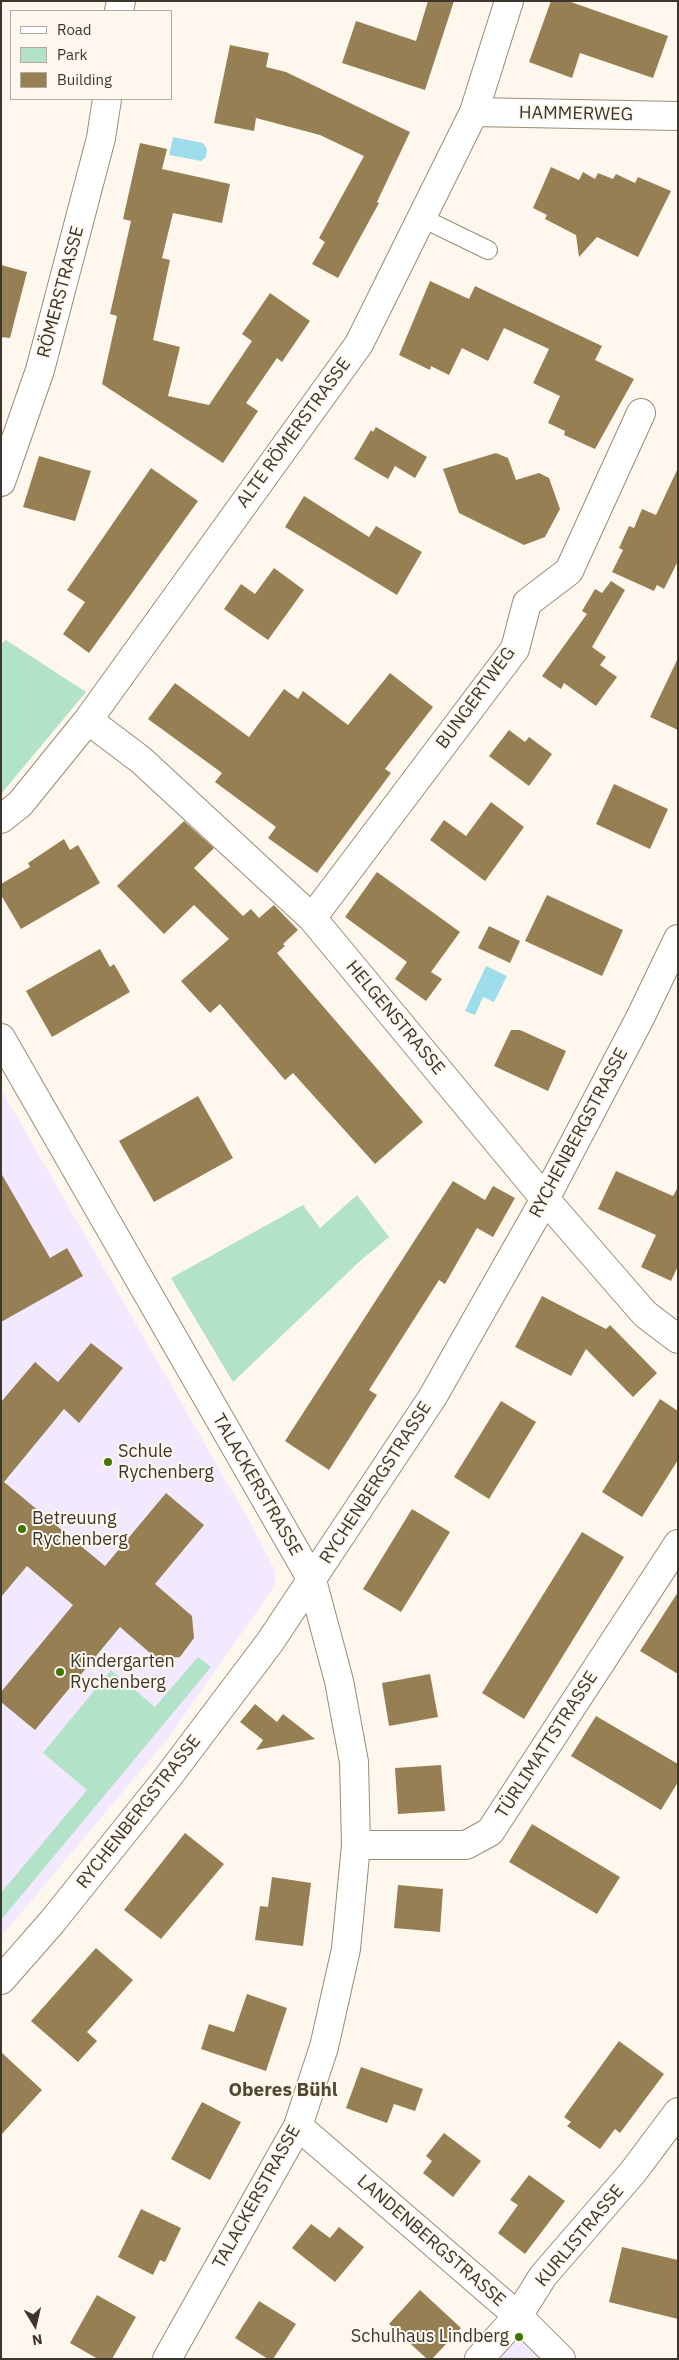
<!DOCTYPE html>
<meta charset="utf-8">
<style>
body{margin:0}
#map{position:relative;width:679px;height:2360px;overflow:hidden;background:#fdf7ee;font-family:"IBM Plex Sans",sans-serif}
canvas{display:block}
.frame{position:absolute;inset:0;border:2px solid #3c362d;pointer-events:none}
.legend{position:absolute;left:10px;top:10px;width:162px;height:90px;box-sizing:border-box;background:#fdf7ee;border:1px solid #b0aaa1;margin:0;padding:6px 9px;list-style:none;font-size:15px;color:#3c362d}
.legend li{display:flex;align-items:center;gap:10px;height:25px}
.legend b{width:25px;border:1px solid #b0aaa1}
.north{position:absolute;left:10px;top:2300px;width:50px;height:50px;-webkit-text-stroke:4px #fdf7ee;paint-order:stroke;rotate:171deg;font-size:14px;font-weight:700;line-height:20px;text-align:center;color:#3c362d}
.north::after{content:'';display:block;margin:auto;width:18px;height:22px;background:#3c362d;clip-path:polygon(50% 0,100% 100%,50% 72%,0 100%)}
</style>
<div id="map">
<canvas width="679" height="2360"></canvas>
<div class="frame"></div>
<ul class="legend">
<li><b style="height:6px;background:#fff"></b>Road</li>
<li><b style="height:14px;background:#b2e2c7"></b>Park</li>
<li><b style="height:14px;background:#977f54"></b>Building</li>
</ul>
<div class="north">N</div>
</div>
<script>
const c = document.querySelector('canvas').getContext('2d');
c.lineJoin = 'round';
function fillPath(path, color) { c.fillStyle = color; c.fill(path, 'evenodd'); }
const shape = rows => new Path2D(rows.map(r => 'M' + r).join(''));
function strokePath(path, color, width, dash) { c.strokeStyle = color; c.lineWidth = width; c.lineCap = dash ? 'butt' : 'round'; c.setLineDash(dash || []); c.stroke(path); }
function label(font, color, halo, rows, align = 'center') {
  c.font = font + ' "IBM Plex Sans",sans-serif'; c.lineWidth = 4; c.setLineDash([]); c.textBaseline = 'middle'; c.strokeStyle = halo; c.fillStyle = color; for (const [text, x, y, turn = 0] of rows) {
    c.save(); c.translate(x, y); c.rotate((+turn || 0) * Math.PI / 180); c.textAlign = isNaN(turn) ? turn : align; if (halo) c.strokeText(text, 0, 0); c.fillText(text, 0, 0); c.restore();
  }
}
fillPath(shape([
 [1,1089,251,1524,274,1568,276,1580,272,1590,168,1738,1,1937],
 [518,2316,561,2359,479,2359]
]), '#f2e9ff');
fillPath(shape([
 [6,640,86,692,1,794,1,644],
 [357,1195,389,1237,360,1261,233,1382,171,1278,303,1205,320,1228],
 [198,1657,211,1667,1,1920,1,1893,87,1790,43,1753,111,1670,155,1707]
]), '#b2e2c7');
fillPath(shape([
 [173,137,203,143,207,149,206,157,201,161,169,155],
 [486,966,507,976,494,1002,483,997,475,1015,465,1011]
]), '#9eddeb');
fillPath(shape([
 [428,1,454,1,425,90,342,63,356,21,416,41],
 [551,1,568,1,668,36,653,78,580,53,572,78,529,62],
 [230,45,269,53,266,67,286,72,410,132,377,202,379,203,338,278,312,264,325,242,319,238,364,156,320,135,256,118,254,131,214,123],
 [140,143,167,149,162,169,230,184,222,223,173,213,162,258,170,260,153,340,180,347,168,396,209,405,252,341,242,334,270,293,310,321,282,362,277,358,246,403,258,411,223,463,102,384,117,316,110,314,131,221,123,219],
 [551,167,579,180,583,172,595,179,598,173,613,179,616,174,635,183,638,177,671,191,638,257,597,237,579,257,576,235,545,219,547,215,533,208],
 [1,265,27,272,10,338,1,337],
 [430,281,469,299,475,286,602,346,595,360,634,379,595,449,564,435,565,431,548,423,560,396,533,383,549,349,504,328,488,361,462,348,449,375,431,366,430,370,399,355],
 [376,427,427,457,415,478,395,466,388,479,354,459,371,430,373,432],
 [496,453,508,458,516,480,539,473,549,478,560,509,545,537,524,545,459,513,443,469],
 [39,456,91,471,75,521,23,507],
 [151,468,198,501,89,653,63,634,85,602,67,590],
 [678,468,678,561,664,589,657,585,654,591,612,572,623,550,619,548,629,526,634,528,642,509,656,515],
 [304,496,369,537,376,526,422,552,397,595,285,527],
 [274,568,304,590,268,640,224,609,241,584,255,594],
 [611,581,625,590,592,647,606,657,600,665,617,677,596,706,564,683,561,689,542,676,587,614,582,611,595,589,602,593],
 [678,658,678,730,650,717],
 [390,673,433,707,385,769,391,773,317,873,268,838,276,827,215,782,222,773,148,719,175,683,249,737,284,689,298,699,303,691,348,725],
 [509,730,525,742,529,737,552,754,529,786,489,756],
 [614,784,668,809,650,849,596,824],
 [491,802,524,827,485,881,430,840,444,820,466,836],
 [184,821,214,848,194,868,243,916,251,909,259,918,274,905,298,930,283,944,285,946,277,953,423,1122,375,1164,293,1073,285,1080,220,1004,210,1013,181,981,229,939,194,905,164,934,117,886],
 [64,839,70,850,78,845,100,883,21,929,1,895,1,884,30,867,28,863],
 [377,872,460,932,431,972,442,979,426,1001,395,979,407,962,345,917],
 [547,895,623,930,602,976,525,941],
 [489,926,520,941,510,963,478,948],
 [100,949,110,967,114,964,130,992,52,1037,26,991],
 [511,1030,520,1030,566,1051,548,1091,494,1066],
 [198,1096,233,1158,154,1202,119,1141],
 [616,1171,673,1196,678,1187,678,1266,671,1281,641,1267,656,1235,598,1209],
 [1,1173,50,1258,67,1248,83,1276,1,1322],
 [453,1181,485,1200,493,1186,515,1198,493,1237,477,1228,445,1284,439,1280,369,1390,377,1395,329,1470,285,1441],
 [542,1296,606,1329,610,1325,657,1373,633,1397,586,1349,571,1376,515,1347],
 [91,1343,123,1368,79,1423,64,1409,4,1482,105,1566,166,1493,204,1525,155,1584,192,1616,194,1638,180,1657,157,1659,120,1627,35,1730,1,1702,1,1692,73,1605,27,1566,1,1597,1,1402,35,1362,58,1382],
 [660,1399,678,1411,678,1460,642,1517,602,1492],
 [501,1401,536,1422,489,1499,454,1477],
 [412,1509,450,1532,401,1612,363,1589],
 [582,1532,624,1557,524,1719,482,1693],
 [678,1592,678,1674,640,1651],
 [430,1674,438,1717,389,1726,382,1683],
 [255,1704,277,1722,283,1714,315,1739,256,1750,263,1740,240,1722],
 [596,1716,678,1764,678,1782,661,1810,571,1756],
 [441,1765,445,1811,398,1814,395,1768],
 [532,1824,620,1877,597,1914,509,1862],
 [185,1833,224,1864,161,1939,124,1910],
 [272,1877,311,1883,303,1946,255,1940,260,1906,268,1907],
 [398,1885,443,1889,440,1932,394,1928],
 [96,1948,133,1980,87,2032,97,2041,78,2062,31,2021],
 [247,1994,287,2008,266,2071,201,2049,209,2024,234,2032],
 [619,2041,664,2074,620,2133,615,2129,600,2149,567,2126,571,2122,564,2117],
 [1,2052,42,2090,1,2135],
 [361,2067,423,2089,415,2111,394,2104,387,2123,346,2108],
 [202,2102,241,2122,210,2180,171,2159],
 [444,2133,481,2161,453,2197,423,2173,432,2161,426,2156],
 [529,2175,565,2201,525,2254,498,2233,518,2205,510,2200],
 [141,2209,181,2228,165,2262,160,2260,153,2275,118,2257],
 [311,2224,330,2238,339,2227,364,2247,335,2282,292,2248],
 [622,2247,678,2260,678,2319,609,2302],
 [420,2290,461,2328,432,2359,427,2359,389,2324],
 [97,2295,136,2317,112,2359,98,2359,70,2343],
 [259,2301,296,2324,273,2359,268,2359,235,2338]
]), '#977f54');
const service = shape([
 [422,218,488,250]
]);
const minor = shape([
 [119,11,121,1],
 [474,112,678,116],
 [1,482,40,370,101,138,107,99],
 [88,720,141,760,312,918,545,1199,645,1314,678,1339],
 [1,819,20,804,88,720,359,344,474,112,509,1],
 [312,918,515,649,527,603,569,571,641,413],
 [1,1038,312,1580,339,1681,354,1762,356,1845,346,1949,324,2047,298,2126,167,2359],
 [356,1845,466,1845,490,1832,678,1544],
 [298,2126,518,2316,561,2359],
 [479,2359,518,2316,543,2276,633,2172,678,2112]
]);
const tertiary = shape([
 [1,1980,52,1922,168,1777,270,1642,432,1398,545,1199,640,1018,678,939]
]);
strokePath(service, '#998c76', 20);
strokePath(minor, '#998c76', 30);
strokePath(tertiary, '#998c76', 30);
strokePath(service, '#fff', 18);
strokePath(minor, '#fff', 28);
strokePath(tertiary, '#fff', 28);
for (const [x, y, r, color] of [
 [108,1462,5,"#407500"],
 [22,1529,5,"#407500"],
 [60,1672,5,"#407500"],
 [519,2337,5,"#407500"]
]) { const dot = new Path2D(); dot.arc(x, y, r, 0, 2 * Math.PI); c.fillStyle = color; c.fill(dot); strokePath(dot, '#fdf7ee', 2); }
label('18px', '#3c362d', '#fdf7ee', [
 ["HAMMERWEG",576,114,1],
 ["RÖMERSTRASSE",61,292,-75],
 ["ALTE RÖMERSTRASSE",294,433,-54],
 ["BUNGERTWEG",476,698,-54],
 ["HELGENSTRASSE",395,1018,50],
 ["RYCHENBERGSTRASSE",579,1133,-62],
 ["RYCHENBERGSTRASSE",376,1483,-57],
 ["TALACKERSTRASSE",257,1485,60],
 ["TÜRLIMATTSTRASSE",547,1745,-57],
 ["RYCHENBERGSTRASSE",139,1812,-52],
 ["TALACKERSTRASSE",257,2197,-61],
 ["KURLISTRASSE",580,2236,-50],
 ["LANDENBERGSTRASSE",431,2241,41]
]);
label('18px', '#3c362d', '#fdf7ee', [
 ["Schule",118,1452],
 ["Rychenberg",118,1473],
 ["Betreuung",32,1519],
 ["Rychenberg",32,1540],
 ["Kindergarten",70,1662],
 ["Rychenberg",70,1683],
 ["Schulhaus Lindberg",509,2337,"right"]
], 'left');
label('bold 19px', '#524733', '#fdf7ee', [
 ["Oberes Bühl",283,2091]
]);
</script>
